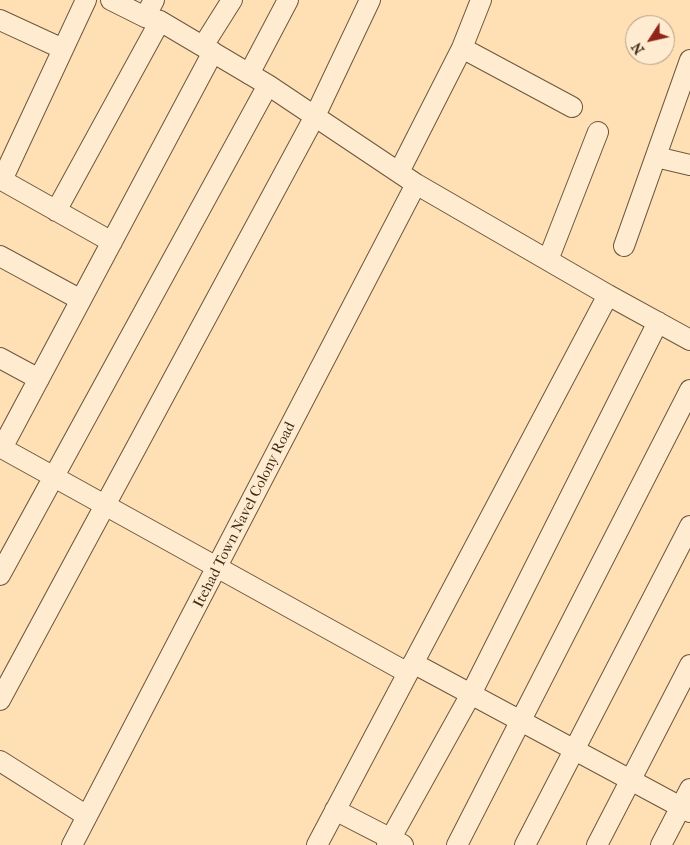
<!DOCTYPE html>
<style>
body{margin:0}
#map{position:relative;width:690px;height:845px;overflow:hidden;background:#ffe0b5;font-family:"IM FELL French Canon",serif}
canvas{display:block}
.north{position:absolute;left:625px;top:15px;width:50px;height:50px;box-sizing:border-box;background:#ffebcf;border:1px solid #b19d85;border-radius:50%;rotate:235deg;font-size:14px;font-weight:700;line-height:20px;text-align:center;color:#3b2916}
.north::after{content:'';display:block;margin:auto;width:18px;height:22px;background:#8f2418;clip-path:polygon(50% 0,100% 100%,50% 72%,0 100%)}
</style>
<div id="map">
<canvas width="690" height="845"></canvas>
<div class="north">N</div>
</div>
<script>
const c = document.querySelector('canvas').getContext('2d');
c.lineJoin = 'round';
const shape = rows => new Path2D(rows.map(r => 'M' + r).join(''));
function strokePath(path, color, width, dash) { c.strokeStyle = color; c.lineWidth = width; c.lineCap = dash ? 'butt' : 'round'; c.setLineDash(dash || []); c.stroke(path); }
function label(font, color, halo, rows, align = 'center') {
  c.font = font + ' "IM FELL French Canon",serif'; c.lineWidth = 4.5; c.setLineDash([]); c.textBaseline = 'middle'; c.strokeStyle = halo; c.fillStyle = color; for (const [text, x, y, turn = 0] of rows) {
    c.save(); c.translate(x, y); c.rotate((+turn || 0) * Math.PI / 180); c.textAlign = isNaN(turn) ? turn : align; if (halo) c.strokeText(text, 0, 0); c.fillText(text, 0, 0); c.restore();
  }
}
const minor = shape([
 [111,0,145,17,160,21,268,85,416,184,608,295,690,340],
 [145,17,154,0],
 [0,20,63,49],
 [203,46,232,0],
 [462,48,572,107],
 [249,74,288,0],
 [656,157,690,165],
 [399,172,462,48,481,0],
 [0,179,112,242],
 [2,180,86,0],
 [56,211,160,21],
 [624,246,690,60],
 [0,256,81,300],
 [548,260,598,132],
 [0,358,39,379],
 [0,447,408,673],
 [2,448,213,52],
 [0,575,268,85],
 [413,663,690,812],
 [0,700,315,116,370,0],
 [0,761,87,816],
 [335,810,403,845],
 [72,845,416,184],
 [317,845,608,295],
 [387,845,471,694,658,322],
 [457,845,690,390],
 [525,845,690,526],
 [597,845,690,665],
 [661,845,690,789]
]);
strokePath(minor, '#6c573e', 22);
strokePath(minor, '#ffebcf', 20);
label('15px', '#3b2916', '#ffebcf', [
 ["Itehad Town Navel Colony Road",245,515,-63]
]);
</script>
